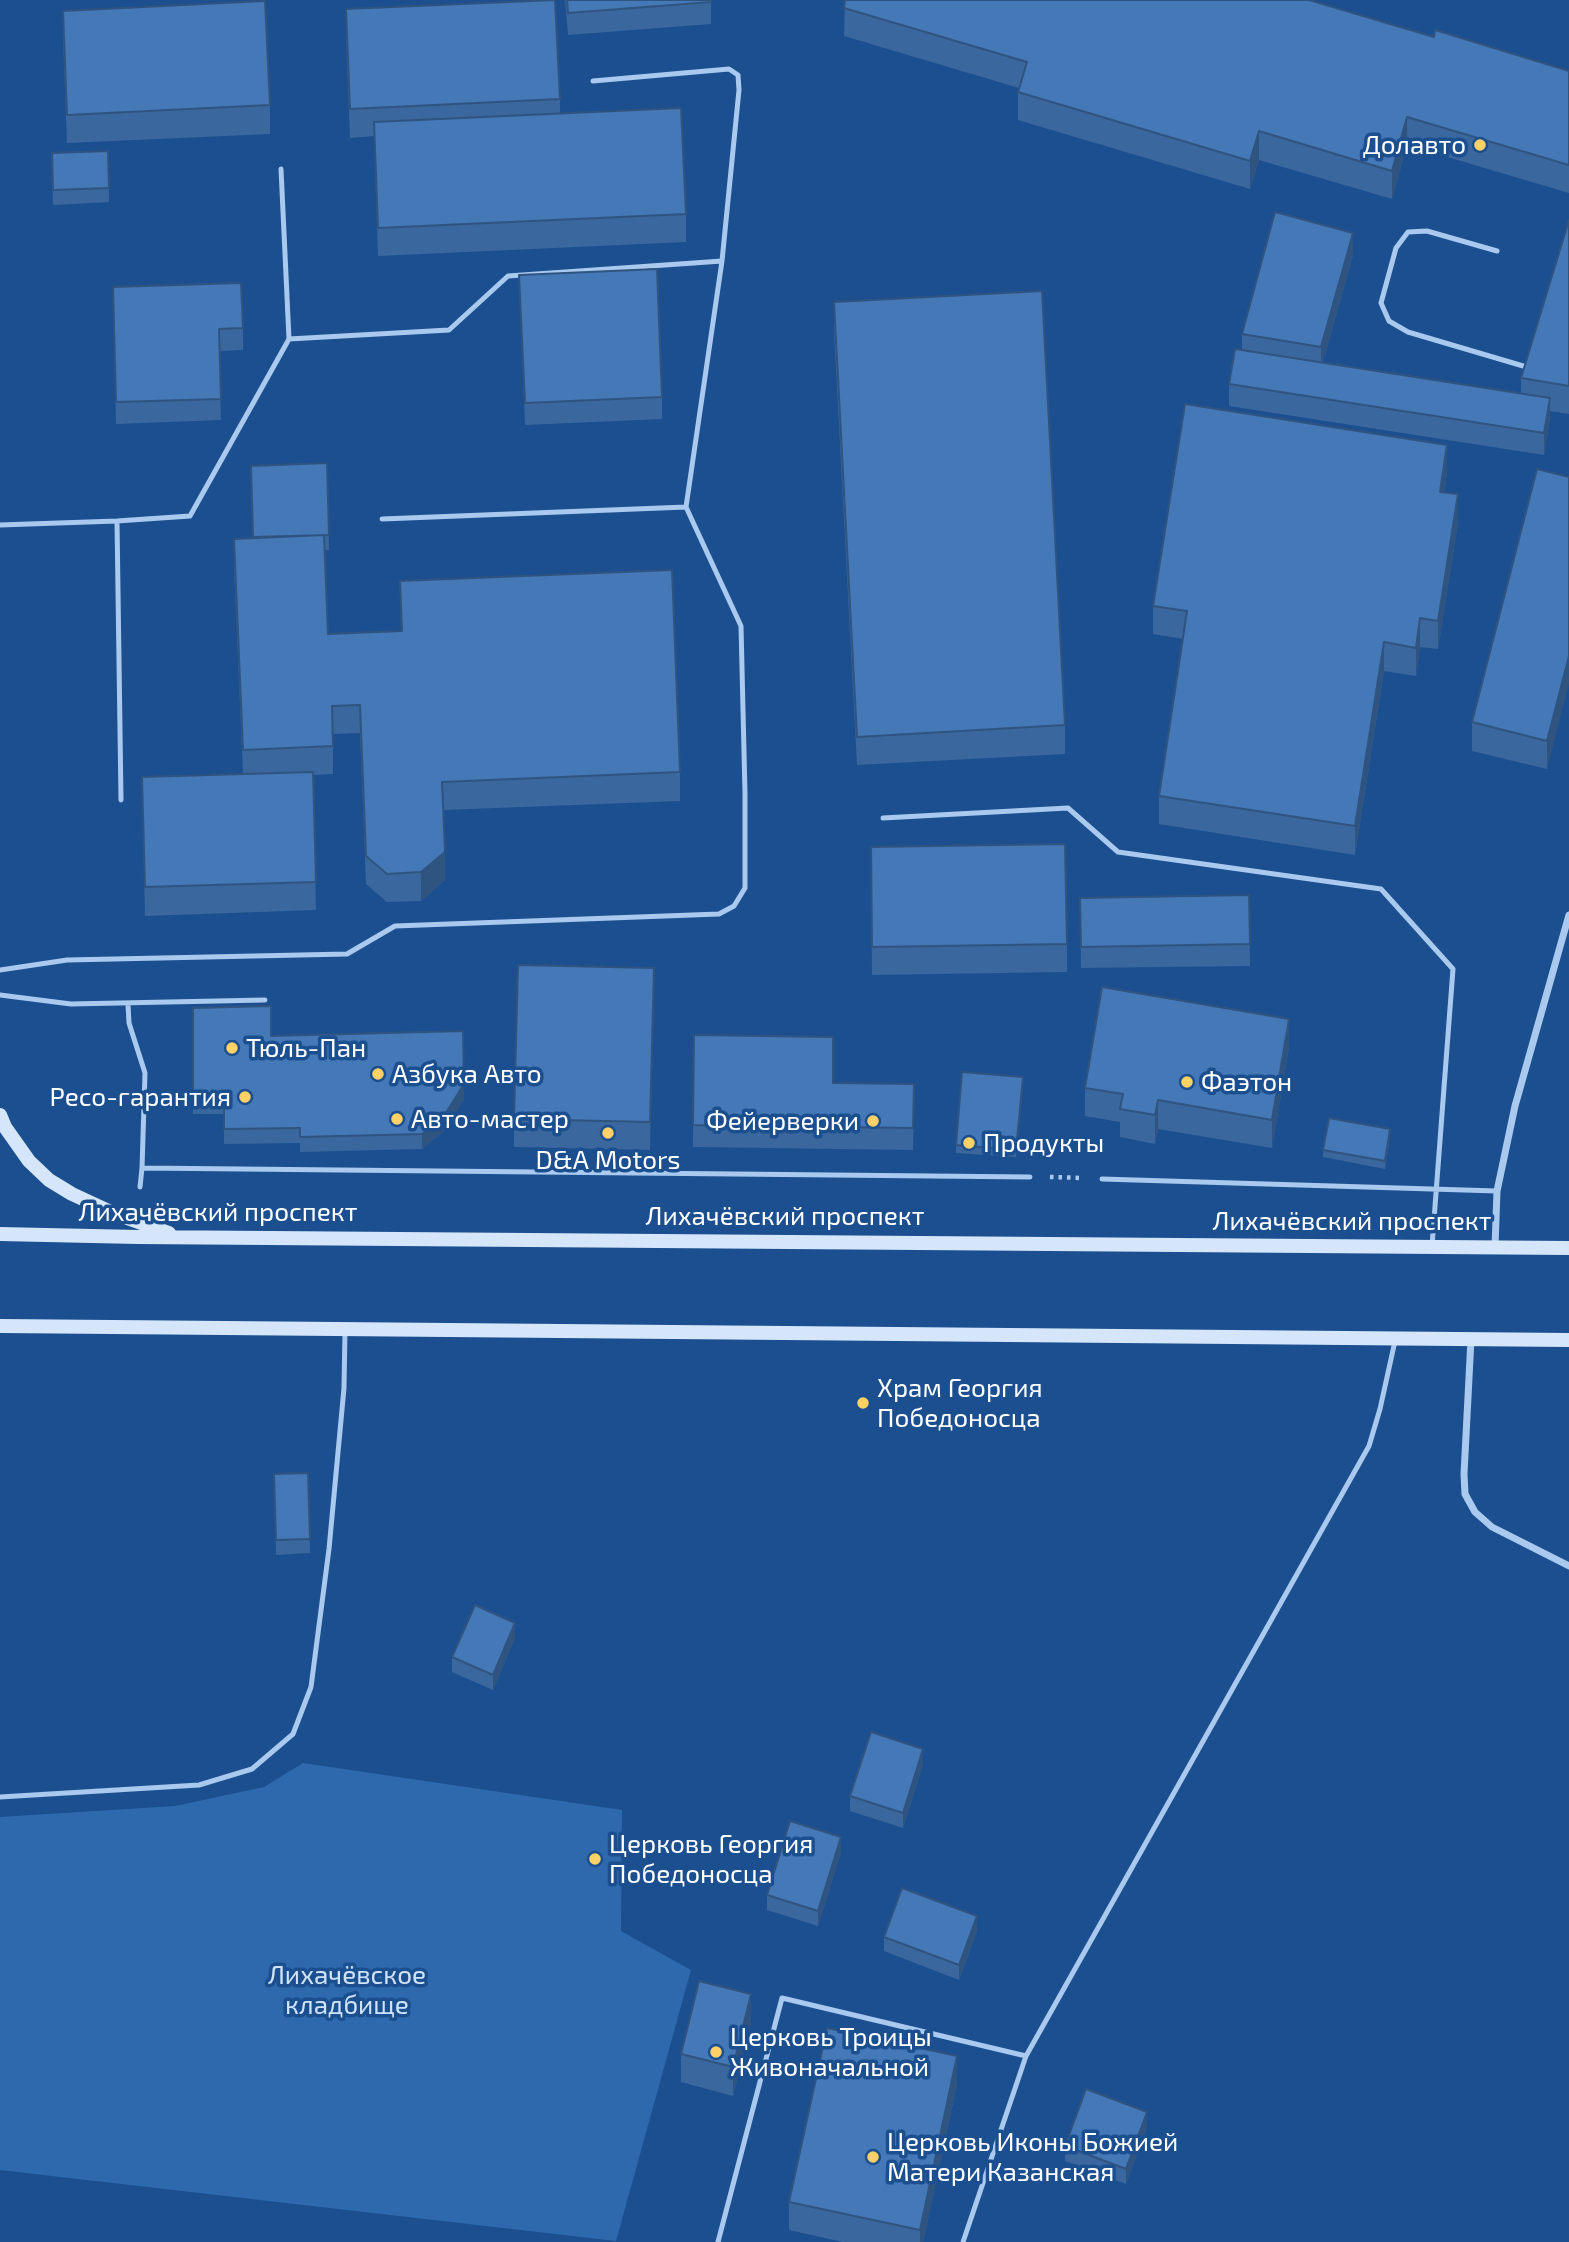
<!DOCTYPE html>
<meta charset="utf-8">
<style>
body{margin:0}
canvas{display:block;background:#1b4f8f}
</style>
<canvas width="1569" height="2242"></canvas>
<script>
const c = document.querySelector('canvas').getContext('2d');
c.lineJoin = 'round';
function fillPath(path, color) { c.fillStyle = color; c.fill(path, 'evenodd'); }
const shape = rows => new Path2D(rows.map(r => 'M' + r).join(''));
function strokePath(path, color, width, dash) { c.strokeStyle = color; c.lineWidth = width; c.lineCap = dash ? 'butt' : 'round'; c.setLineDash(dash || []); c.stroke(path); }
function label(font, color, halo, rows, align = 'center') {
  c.font = font + ' "Exo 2",sans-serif'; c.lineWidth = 7; c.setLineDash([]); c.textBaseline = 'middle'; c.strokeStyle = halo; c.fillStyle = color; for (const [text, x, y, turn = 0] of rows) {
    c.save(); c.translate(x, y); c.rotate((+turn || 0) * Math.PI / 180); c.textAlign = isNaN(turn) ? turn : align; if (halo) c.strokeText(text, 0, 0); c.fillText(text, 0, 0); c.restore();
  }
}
fillPath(shape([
 [303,1763,622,1810,621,1931,691,1970,616,2241,0,2170,0,1817,175,1806,264,1787]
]), '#2e69ad');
strokePath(shape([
 [1050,1177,1083,1178]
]), '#a9c9ee', 4.5, [3.5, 5]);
strokePath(shape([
 [593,81,729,69,738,75,739,90,722,261],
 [281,169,289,339],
 [1497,251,1427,231,1408,232,1396,248,1381,303,1389,321,1408,332,1530,368],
 [382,519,686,507],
 [0,525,117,521,121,800],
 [883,818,1068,808,1118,852,1381,889,1453,969,1432,1246],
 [0,970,67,960,347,954,395,926,719,914,734,906,745,888,745,793,741,626,686,507,722,261,508,276,449,330,289,339,190,516,117,521],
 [0,995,71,1004,265,1000],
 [128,1004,129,1023,145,1073,142,1168],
 [1102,1179,1497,1191],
 [140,1187,142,1168,1030,1177],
 [0,1797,199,1785,252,1769,293,1734,311,1687,329,1549,344,1388,345,1330],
 [718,2242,782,1998,1026,2056],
 [963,2242,1026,2056,1369,1446,1380,1409,1395,1341]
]), '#a9c9ee', 5);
strokePath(shape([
 [1495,1247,1497,1191,1515,1106,1569,915],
 [1471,1339,1464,1474,1465,1494,1475,1512,1492,1527,1569,1566]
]), '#a9c9ee', 7);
strokePath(shape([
 [0,1115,5,1127,29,1161,49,1180,72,1194,113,1213,169,1233],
 [0,1234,138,1237,1569,1248],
 [0,1326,1569,1340]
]), '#d6e6fa', 14);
fillPath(shape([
 [565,0,711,0,711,24,568,35],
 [845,0,1434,37,1569,71,1569,193,1407,145,1392,199,1259,160,1250,189,1018,120,1018,92,1019,88,844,36],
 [346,9,560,99,560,114,686,214,686,242,378,256,374,136,350,138,346,38],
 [63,11,270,105,270,134,67,143,63,39],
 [108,151,109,202,53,205,52,153],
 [1569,220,1569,414,1550,411,1550,419,1544,455,1229,406,1229,384,1242,350,1242,334,1353,255,1323,362,1521,393,1521,378],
 [519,275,662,397,662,419,525,425],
 [113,287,243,328,243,350,219,351,221,420,116,424],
 [834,302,1065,725,1065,754,857,765,834,331],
 [327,463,329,550,325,550,328,634,401,631,400,581,680,772,680,801,443,810,445,880,421,901,387,902,366,884,360,733,333,734,333,774,313,775,316,910,145,916,142,777,243,774,234,567,234,539,253,538],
 [1447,473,1444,492,1458,523,1438,649,1420,647,1416,676,1384,671,1355,855,1159,824,1159,796,1183,639,1153,634,1153,606],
 [1569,477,1547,769,1472,751,1472,722],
 [871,847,1067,944,1067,972,872,975],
 [1249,895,1250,966,1081,968,1080,898],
 [654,996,650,1150,514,1147,514,1119],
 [193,1008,271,1036,464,1099,444,1131,422,1149,300,1152,300,1143,224,1144,224,1114,193,1114],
 [694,1035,833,1083,914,1084,913,1150,693,1147],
 [1289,1047,1272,1148,1158,1129,1155,1144,1120,1137,1120,1122,1085,1116,1085,1088],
 [1023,1085,1016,1157,956,1153,956,1145],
 [1390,1137,1385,1169,1323,1157,1323,1150],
 [308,1473,310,1553,276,1555,274,1474],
 [515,1638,493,1690,452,1672,452,1657],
 [923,1764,903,1828,850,1811,850,1796],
 [841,1852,818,1926,767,1910,767,1895],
 [977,1931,959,1980,884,1951,884,1937],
 [751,2022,733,2096,681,2082,681,2054],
 [957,2084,923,2242,843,2242,789,2230,789,2202],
 [1147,2127,1126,2184,1065,2161,1065,2146]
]), '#3a679d');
fillPath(shape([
 [1407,117,1407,145,1392,199,1392,171],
 [1259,131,1259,160,1250,189,1250,161],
 [1353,233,1353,255,1321,369,1321,347],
 [1550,398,1550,419,1544,455,1544,433],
 [1447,445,1447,473,1440,520,1440,492],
 [1458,494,1458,523,1438,649,1438,621],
 [1420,618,1420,647,1416,676,1416,648],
 [1384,642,1384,671,1355,855,1355,826],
 [1569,656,1569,684,1547,769,1547,741],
 [445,852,445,880,421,901,421,872],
 [654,968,654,996,650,1150,650,1122],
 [1289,1019,1289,1047,1272,1148,1272,1120],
 [464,1084,464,1099,444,1131,422,1149,422,1134],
 [1158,1100,1158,1129,1155,1144,1155,1115],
 [1390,1129,1390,1137,1385,1169,1385,1161],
 [515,1623,515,1638,493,1690,493,1675],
 [923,1749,923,1764,903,1828,903,1813],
 [841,1837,841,1852,818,1926,818,1911],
 [977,1916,977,1931,959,1980,959,1965],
 [751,1994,751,2022,733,2096,733,2067],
 [957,2056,957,2084,923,2242,920,2242,920,2230],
 [1147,2112,1147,2127,1126,2184,1126,2169]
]), '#305480');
const building = shape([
 [555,0,560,99,350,109,346,9,555,0],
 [567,0,711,0,711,2,568,13,567,0],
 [845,0,1309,0,1434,37,1435,30,1569,71,1569,165,1407,117,1392,171,1259,131,1250,161,1018,92,1027,62,844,8,845,0],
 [265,1,270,105,67,115,63,11,265,1],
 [681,108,686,214,378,228,374,122,681,108],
 [108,151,109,188,53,190,52,153,108,151],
 [1275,212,1353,233,1321,347,1242,334,1275,212],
 [1569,220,1569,386,1521,378,1569,220],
 [657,269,662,397,525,403,519,275,657,269],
 [241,283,243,328,219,329,221,399,116,402,113,287,241,283],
 [1042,291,1065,725,857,737,834,302,1042,291],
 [1235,349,1550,398,1544,433,1229,384,1235,349],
 [1185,404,1447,445,1440,492,1458,494,1438,621,1420,618,1416,648,1384,642,1355,826,1159,796,1187,611,1153,606,1185,404],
 [327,463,329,535,253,537,251,466,327,463],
 [1537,469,1569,477,1569,656,1547,741,1472,722,1537,469],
 [324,535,328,634,402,631,400,581,672,570,680,772,442,782,445,852,421,872,387,874,366,856,360,705,332,706,333,746,243,750,234,539,324,535],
 [313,772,316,882,145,887,142,777,313,772],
 [1065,844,1067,944,872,947,871,847,1065,844],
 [1249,895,1250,944,1081,947,1080,898,1249,895],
 [518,965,654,968,650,1122,514,1119,518,965],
 [1102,987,1289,1019,1272,1120,1158,1100,1155,1115,1120,1109,1123,1094,1085,1088,1102,987],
 [271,1006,271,1036,463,1031,464,1084,444,1116,422,1134,300,1137,300,1128,224,1129,224,1099,193,1099,193,1008,271,1006],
 [694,1035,833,1037,833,1083,914,1084,913,1128,693,1125,694,1035],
 [962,1072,1023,1077,1016,1150,956,1145,962,1072],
 [1329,1118,1390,1129,1385,1161,1323,1150,1329,1118],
 [308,1473,310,1539,276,1540,274,1474,308,1473],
 [475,1605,515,1623,493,1675,452,1657,475,1605],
 [871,1732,923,1749,903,1813,850,1796,871,1732],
 [790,1821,841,1837,818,1911,767,1895,790,1821],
 [902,1888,977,1916,959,1965,884,1937,902,1888],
 [699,1981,751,1994,733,2067,681,2054,699,1981],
 [827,2028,957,2056,920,2230,789,2202,827,2028],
 [1086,2089,1147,2112,1126,2169,1065,2146,1086,2089]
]);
fillPath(building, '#4478b7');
strokePath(building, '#305480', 2);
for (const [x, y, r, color] of [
 [1480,145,7,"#ffd166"],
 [232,1048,7,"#ffd166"],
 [378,1074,7,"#ffd166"],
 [1187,1082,7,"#ffd166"],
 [245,1097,7,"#ffd166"],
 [397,1119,7,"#ffd166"],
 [873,1121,7,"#ffd166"],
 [608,1133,7,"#ffd166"],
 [969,1143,7,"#ffd166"],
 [863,1403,7,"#ffd166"],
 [595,1859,7,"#ffd166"],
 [716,2052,7,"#ffd166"],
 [873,2157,7,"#ffd166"]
]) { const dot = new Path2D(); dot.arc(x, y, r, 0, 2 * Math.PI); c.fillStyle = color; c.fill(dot); strokePath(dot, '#1b4f8f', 2.5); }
label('26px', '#fff', '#1b4f8f', [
 ["Долавто",1466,145,"right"],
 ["Тюль-Пан",246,1048],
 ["Азбука Авто",392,1074],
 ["Фаэтон",1201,1082],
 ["Ресо-гарантия",231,1097,"right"],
 ["Авто-мастер",411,1119],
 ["Фейерверки",859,1121,"right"],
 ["Продукты",983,1143],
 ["D&A Motors",608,1160,"center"],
 ["Храм Георгия",877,1388],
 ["Победоносца",877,1418],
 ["Церковь Георгия",609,1844],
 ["Победоносца",609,1874],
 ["Церковь Троицы",730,2037],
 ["Живоначальной",730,2067],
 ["Церковь Иконы Божией",887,2142],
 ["Матери Казанская",887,2172]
], 'left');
label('26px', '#fff', '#1b4f8f', [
 ["Лихачёвский проспект",218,1212],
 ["Лихачёвский проспект",785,1216],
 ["Лихачёвский проспект",1352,1221]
]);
label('26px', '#cfe3fa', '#1b4f8f', [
 ["Лихачёвское",347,1975],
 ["кладбище",347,2005]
]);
</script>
